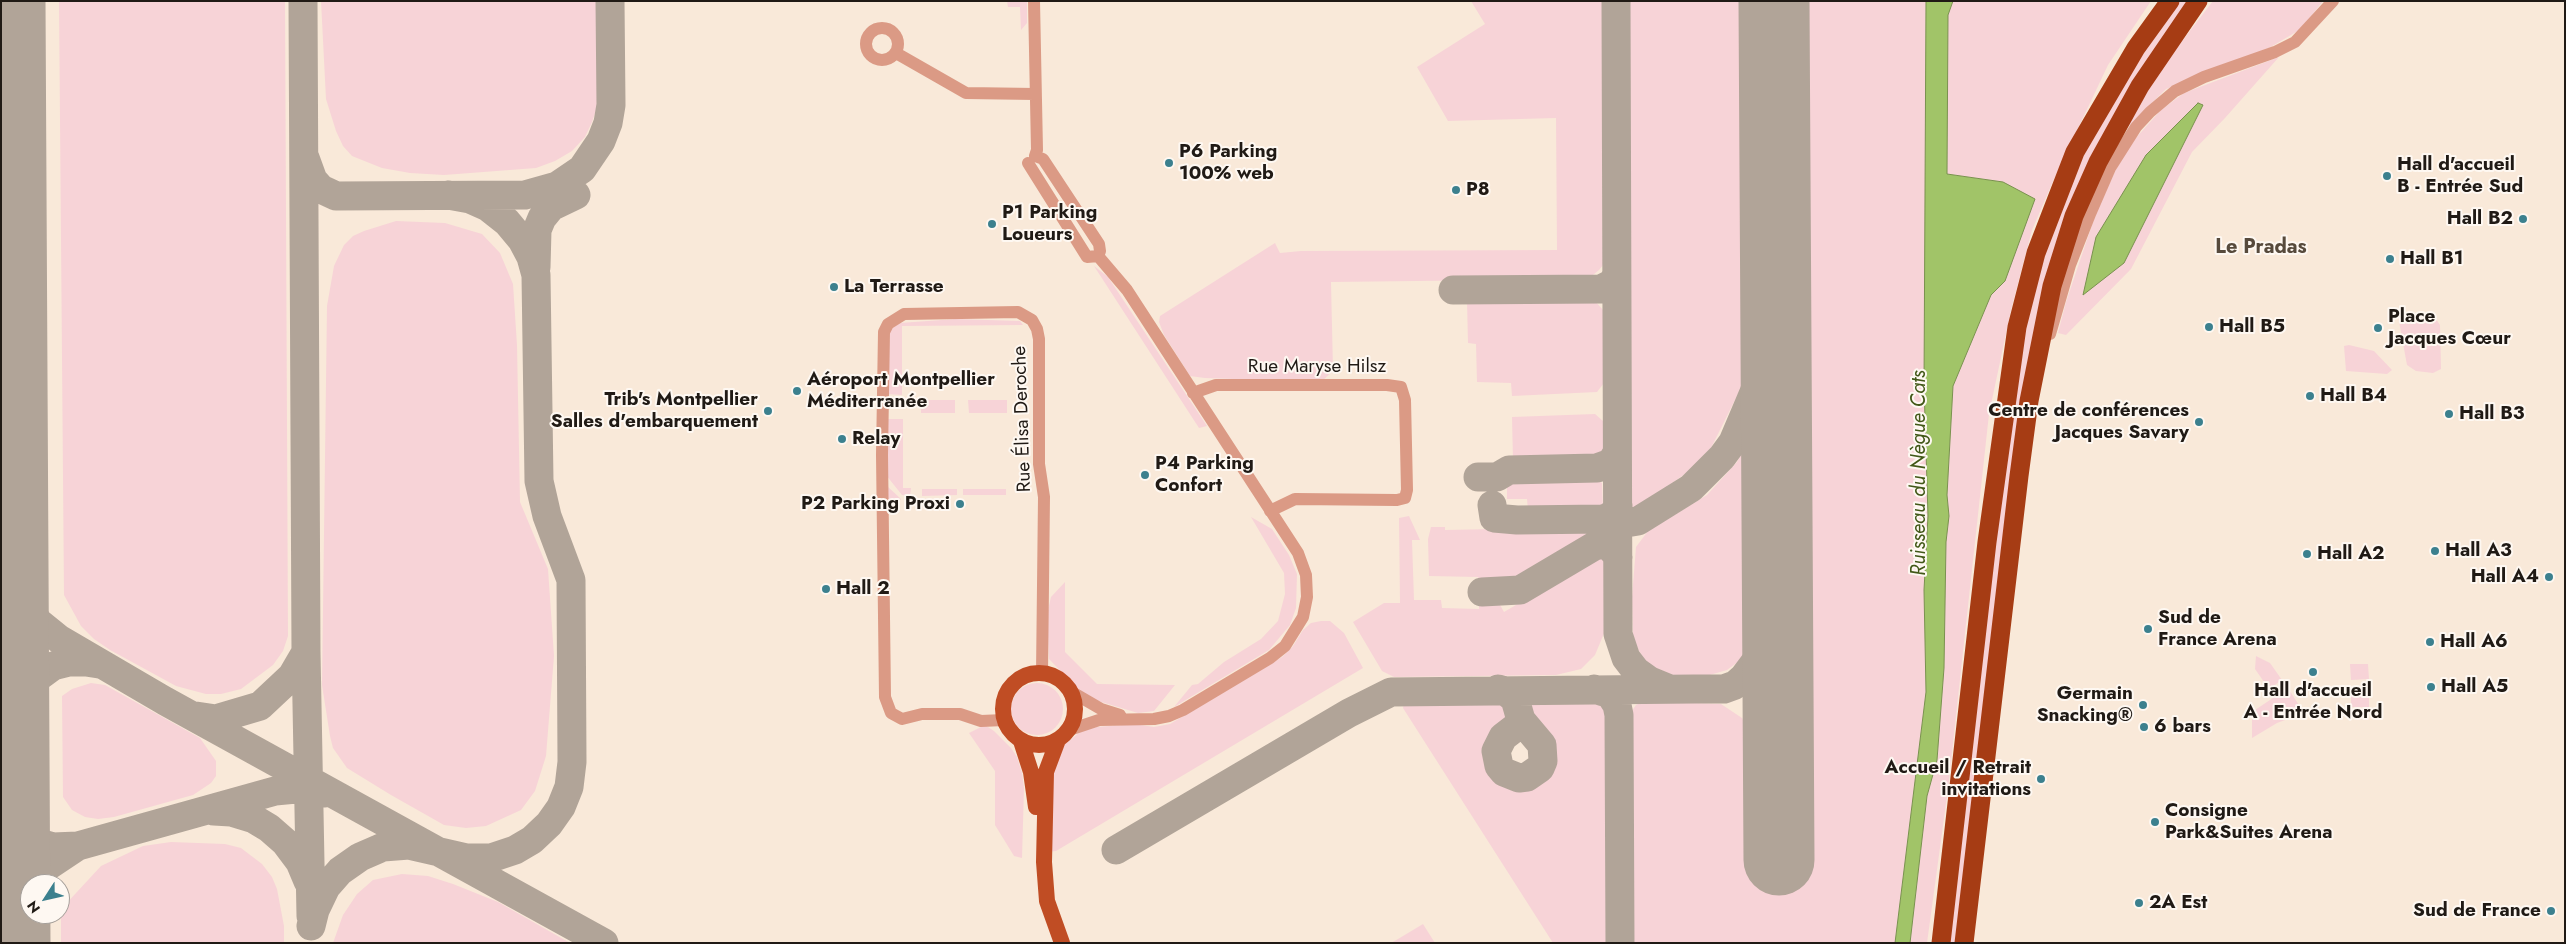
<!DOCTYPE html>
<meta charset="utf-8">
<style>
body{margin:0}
#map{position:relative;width:2566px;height:944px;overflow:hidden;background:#f9e9d9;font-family:Jost,sans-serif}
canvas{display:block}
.frame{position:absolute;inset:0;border:2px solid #201a15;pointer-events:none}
.north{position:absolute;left:20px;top:874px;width:50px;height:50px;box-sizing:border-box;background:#fef8f2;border:1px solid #a59f9a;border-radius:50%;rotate:235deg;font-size:14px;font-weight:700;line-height:20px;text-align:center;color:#201a15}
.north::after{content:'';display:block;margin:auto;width:18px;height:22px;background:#3c808e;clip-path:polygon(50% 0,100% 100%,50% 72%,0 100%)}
</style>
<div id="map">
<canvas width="2566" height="944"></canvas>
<div class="frame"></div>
<div class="north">N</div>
</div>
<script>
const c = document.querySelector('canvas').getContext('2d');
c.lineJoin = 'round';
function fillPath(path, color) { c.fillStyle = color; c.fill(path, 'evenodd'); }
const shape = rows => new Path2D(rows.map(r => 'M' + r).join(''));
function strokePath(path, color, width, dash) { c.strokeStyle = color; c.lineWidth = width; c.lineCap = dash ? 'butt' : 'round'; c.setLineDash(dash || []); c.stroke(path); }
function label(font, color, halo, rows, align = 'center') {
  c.font = font + ' Jost,sans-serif'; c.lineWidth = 4; c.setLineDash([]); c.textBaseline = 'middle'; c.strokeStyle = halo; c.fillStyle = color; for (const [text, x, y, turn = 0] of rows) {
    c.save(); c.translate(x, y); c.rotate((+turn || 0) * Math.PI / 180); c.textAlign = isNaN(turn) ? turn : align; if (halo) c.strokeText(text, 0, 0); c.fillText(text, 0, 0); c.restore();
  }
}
fillPath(shape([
 [59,1,285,1,288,636,283,651,273,665,241,689,221,694,206,694,176,686,110,650,94,639,81,626,64,595],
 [321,1,601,1,601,80,599,102,592,122,585,137,572,151,555,161,536,168,444,175,410,173,382,168,352,156,343,146,336,131,326,99],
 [1007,1,1027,1,1027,23,1021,30,1020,7,1008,7],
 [1471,1,1602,1,1603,265,1599,270,1588,279,1331,282,1333,371,1321,382,1205,378,1190,376,1164,335,1159,322,1160,316,1275,243,1280,253,1301,251,1557,250,1556,118,1448,121,1417,67,1485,24],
 [1627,1,1750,1,1752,355,1741,388,1711,448,1688,472,1637,507,1631,508],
 [1799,1,1926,1,1924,386,1928,516,1924,590,1926,692,1895,943,1628,943,1627,718,1636,705,1645,701,1721,704,1742,718,1754,739,1755,860,1803,860],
 [1953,1,2151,1,2108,65,2054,179,2032,230,2011,310,1989,414,1948,789,1927,943,1910,943,1927,796,1937,760,1944,668,1946,542,1949,516,1947,495,1953,386,1991,295,2005,281,2003,182,1947,174,1948,15],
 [2178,1,2191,1,2061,235,1956,943,1946,943,2017,354,2058,208,2104,112],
 [2213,1,2323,1,2301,29,2269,48,2166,89,2126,129,2159,71],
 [2279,57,2225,118,2192,152,2131,269,2066,335,2058,333,2066,302,2097,210,2125,150,2161,110,2184,93],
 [396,221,445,223,482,234,500,253,513,284,517,345,520,502,548,569,554,656,546,756,535,791,521,810,486,826,466,828,444,825,391,795,347,768,333,748,330,736,322,685,327,306,334,266,344,245,353,236,364,231],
 [1094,266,1108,277,1207,426,1199,428],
 [1589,299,1595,301,1603,310,1604,383,1597,392,1512,396,1511,383,1477,382,1476,344,1468,343,1467,301],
 [2426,314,2434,316,2440,325,2441,369,2433,373,2416,371,2407,365,2398,316],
 [956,319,1020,321,1023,325,902,326,902,395,886,394,890,329,900,323],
 [2349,345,2374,351,2392,370,2387,374,2346,371,2344,346],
 [921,400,955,400,955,413,921,413],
 [968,400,1007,400,1007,413,969,413],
 [1595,414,1603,421,1605,449,1596,457,1513,461,1512,417],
 [885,419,903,419,903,488,911,488,910,496,902,495,886,475],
 [1752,433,1754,645,1742,659,1727,670,1706,676,1669,675,1649,667,1633,641,1632,597,1636,547,1648,531,1707,495,1737,462],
 [1507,480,1598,480,1602,483,1603,509,1528,511,1527,499,1507,499],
 [887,486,901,499,887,516],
 [922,489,957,489,957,495,922,496],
 [963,489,1006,489,1006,495,963,495],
 [1409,516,1420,540,1412,540,1414,600,1441,600,1442,608,1479,609,1479,597,1495,596,1504,612,1605,553,1605,631,1595,655,1581,669,1556,675,1394,677,1382,671,1353,622,1384,603,1400,603,1399,518],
 [1251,517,1272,529,1289,555,1297,574,1296,608,1290,625,1269,650,1174,707,1192,685,1198,684,1224,662,1261,639,1278,621,1285,594,1284,573],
 [1431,527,1445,527,1445,530,1594,527,1592,532,1500,586,1478,586,1478,577,1429,576,1428,539],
 [1065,582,1065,652,1097,684,1175,685,1154,711,1138,713,1098,701,1080,691,1049,659,1047,615,1051,597],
 [1321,621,1330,621,1344,633,1363,668,1056,851,1048,852,1049,785,1064,745,1074,737,1084,728,1134,724,1154,727,1170,724,1282,657,1293,646,1303,630,1311,623],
 [2256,656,2270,663,2282,680,2269,689,2255,669],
 [2350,664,2368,664,2369,679,2351,680],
 '1011 709a26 26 0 1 1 52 0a26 26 0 1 1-52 0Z',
 [91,683,105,685,200,738,216,761,216,776,211,783,193,795,114,817,98,819,85,817,72,810,63,797,62,696,72,689],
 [2288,688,2304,713,2277,723,2252,738,2252,712],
 [2351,696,2369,696,2369,707,2351,707],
 [1507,701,1507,724,1493,738,1488,749,1488,759,1498,778,1505,784,1517,787,1528,785,1541,777,1549,767,1553,753,1549,739,1539,726,1531,722,1531,702,1593,701,1603,708,1611,722,1611,943,1553,943,1403,708,1404,702],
 [985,725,994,731,1011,748,1017,757,1022,773,1024,788,1022,858,1014,856,995,825,995,771,969,733],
 [171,842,225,844,241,848,262,864,272,877,277,889,284,926,284,943,61,943,61,912,64,906,101,866,143,846],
 [402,874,428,876,453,884,498,902,570,943,333,943,343,915,357,894,373,880],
 [1423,924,1435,943,1391,943,1398,939]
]), '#f7d3d7');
const water = shape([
 [1926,1,1953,1,1948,15,1947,174,2003,182,2035,199,2005,281,1991,295,1953,386,1947,495,1949,516,1946,542,1944,668,1937,760,1927,796,1910,943,1895,943,1926,692,1924,590,1928,516,1924,386,1926,1],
 [2198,103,2203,105,2124,263,2083,295,2096,237,2146,155,2198,103]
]);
fillPath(water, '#a1c468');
strokePath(water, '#7a914f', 1);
strokePath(shape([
 [303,1,306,652,311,916],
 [1616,1,1618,634,1626,658,1636,671,1650,681,1667,688],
 [305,158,313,180,321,189,336,196,525,195,557,186,582,169,601,141,608,123,611,105,610,1],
 [536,267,537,230,542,218,551,207,576,195],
 [1453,290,1601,289,1613,283,1616,276],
 [1478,477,1497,477,1509,470,1597,468,1611,463,1617,453],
 [1492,505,1494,518,1517,520,1603,519,1612,516,1618,506],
 [1618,512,1626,523,1638,521,1691,488,1722,457,1733,442,1761,376,1772,341,1776,307],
 [13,563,23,599,38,622,59,639,165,701,604,943],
 [1482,592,1520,590,1596,545,1609,545,1618,557],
 [1498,689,1505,691,1515,699,1521,720,1542,745,1543,761,1540,768,1527,777,1519,778,1504,772,1499,766,1496,751,1503,737,1516,727,1521,720],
 [1594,689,1610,694,1617,705,1619,715,1620,943],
 [14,713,24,692,38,677,53,666,69,662,86,662,99,664],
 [196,716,216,719,260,706,292,676,306,652],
 [1,791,14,763],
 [214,811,231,812,254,819,269,828,285,842,300,862,308,881],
 [14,813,26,831,39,843,53,847,78,846],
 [1116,850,1349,713,1391,692,1694,689,1724,689,1735,685,1744,677,1756,661,1767,634,1777,587],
 [33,884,45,868,78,846,275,791,296,789,325,793],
 [15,921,30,888],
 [311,926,315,910,326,887,340,871,360,857,383,847,409,845,466,858,491,858,515,850,532,840,549,824,561,807,569,787,572,762,571,580,547,516,539,481,536,275,531,257,522,240,507,222,488,207,470,199,448,195]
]), '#b1a498', 29);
strokePath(shape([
 [10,1,15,943],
 [1774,1,1779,860]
]), '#b1a498', 71);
strokePath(shape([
 [1034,1,1037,150,1035,156,1043,159,1099,244,1100,251,1098,256],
 '866 44a16 16 0 1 1 32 0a16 16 0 1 1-32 0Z',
 [896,53,966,93,1035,94],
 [1028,163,1087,257,1098,256],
 [2050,334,2070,265,2090,214,2110,168,2136,127,2150,112,2175,91,2204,77,2275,52,2295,42,2333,1],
 [1193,393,1216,385,1387,385,1401,387,1405,400,1407,490,1405,498,1397,500,1295,499,1270,511],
 [1070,691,1101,709,1120,715],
 [1004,720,981,721,960,714,922,714,902,719,891,713,885,697,882,455,884,332,888,324,904,314,1018,312,1032,320,1037,329,1039,339,1039,464,1044,497,1042,673],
 [1069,730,1099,720,1154,719,1169,716,1183,710,1270,658,1285,646,1303,617,1307,597,1306,575,1298,553,1127,290,1098,256]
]), '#db9a85', 12);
strokePath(shape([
 '1003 709a36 36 0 1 1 72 0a36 36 0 1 1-72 0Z',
 [1058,740,1046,772,1044,862,1047,901,1062,943],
 [1021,741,1031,772,1036,807]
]), '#c04d24', 16);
strokePath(shape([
 [1941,943,1987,542,2017,327,2036,253,2075,152,2136,48,2170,1],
 [1964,943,2019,476,2029,401,2052,286,2074,216,2098,162,2140,86,2198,1]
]), '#a63c14', 19);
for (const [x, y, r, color] of [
 [1169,163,5,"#3c808e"],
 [2387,176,5,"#3c808e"],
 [1456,190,5,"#3c808e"],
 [2523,219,5,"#3c808e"],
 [992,224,5,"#3c808e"],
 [2390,259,5,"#3c808e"],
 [834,287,5,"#3c808e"],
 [2209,327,5,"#3c808e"],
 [2378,328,5,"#3c808e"],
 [797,391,5,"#3c808e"],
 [2310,396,5,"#3c808e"],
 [768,411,5,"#3c808e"],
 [2449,414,5,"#3c808e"],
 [2199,422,5,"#3c808e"],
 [842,439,5,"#3c808e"],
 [1145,475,5,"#3c808e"],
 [960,504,5,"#3c808e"],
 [2435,551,5,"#3c808e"],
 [2307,554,5,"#3c808e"],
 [2549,577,5,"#3c808e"],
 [826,589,5,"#3c808e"],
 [2148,629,5,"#3c808e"],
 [2430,642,5,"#3c808e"],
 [2313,672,5,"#3c808e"],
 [2431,687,5,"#3c808e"],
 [2143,705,5,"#3c808e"],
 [2144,727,5,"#3c808e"],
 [2041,779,5,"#3c808e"],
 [2155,822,5,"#3c808e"],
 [2139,903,5,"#3c808e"],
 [2551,911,5,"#3c808e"]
]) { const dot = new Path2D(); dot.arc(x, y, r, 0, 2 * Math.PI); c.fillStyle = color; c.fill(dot); strokePath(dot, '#fef8f2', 2); }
label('bold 19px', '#201a15', '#fef8f2', [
 ["P6 Parking",1179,152],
 ["100% web",1179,174],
 ["Hall d'accueil",2397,165],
 ["B - Entrée Sud",2397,187],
 ["P8",1466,190],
 ["P1 Parking",1002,213],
 ["Loueurs",1002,235],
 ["Hall B2",2513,219,"right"],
 ["Hall B1",2400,259],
 ["La Terrasse",844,287],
 ["Place",2388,317],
 ["Jacques Cœur",2388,339],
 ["Hall B5",2219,327],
 ["Aéroport Montpellier",807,380],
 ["Méditerranée",807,402],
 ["Hall B4",2320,396],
 ["Trib's Montpellier",758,400,"right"],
 ["Salles d'embarquement",758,422,"right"],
 ["Centre de conférences",2189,411,"right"],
 ["Jacques Savary",2189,433,"right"],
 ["Hall B3",2459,414],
 ["Relay",852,439],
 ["P4 Parking",1155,464],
 ["Confort",1155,486],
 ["P2 Parking Proxi",950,504,"right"],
 ["Hall A3",2445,551],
 ["Hall A2",2317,554],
 ["Hall A4",2539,577,"right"],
 ["Hall 2",836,589],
 ["Sud de",2158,618],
 ["France Arena",2158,640],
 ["Hall A6",2440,642],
 ["Hall A5",2441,687],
 ["Hall d'accueil",2313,691,"center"],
 ["A - Entrée Nord",2313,713,"center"],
 ["Germain",2133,694,"right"],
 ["Snacking®",2133,716,"right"],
 ["6 bars",2154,727],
 ["Accueil / Retrait",2031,768,"right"],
 ["invitations",2031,790,"right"],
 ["Consigne",2165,811],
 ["Park&Suites Arena",2165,833],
 ["2A Est",2149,903],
 ["Sud de France",2541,911,"right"]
], 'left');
label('19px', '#201a15', '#fef8f2', [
 ["Rue Maryse Hilsz",1317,367],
 ["Rue Élisa Deroche",1023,419,-92]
]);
label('bold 20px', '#574a3c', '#fef8f2', [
 ["Le Pradas",2261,248]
]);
label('italic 20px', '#425818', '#fef8f2', [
 ["Ruisseau du Nègue Cats",1920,473,-90]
]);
</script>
